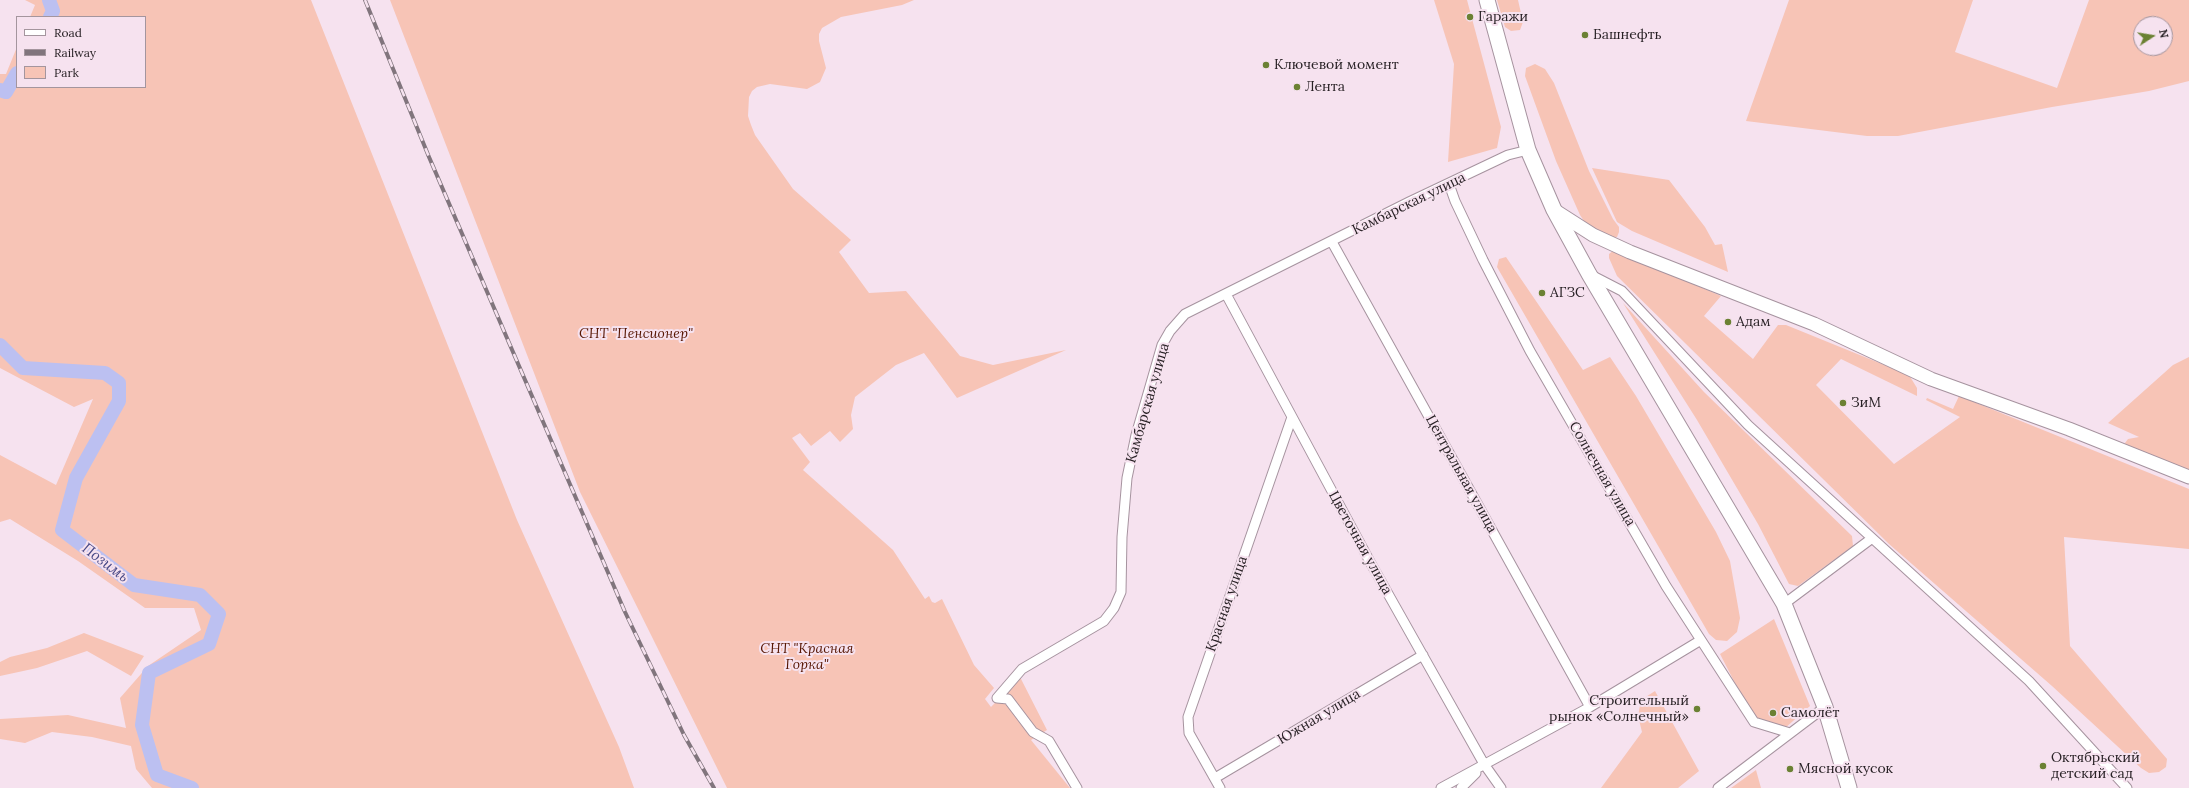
<!DOCTYPE html>
<meta charset="utf-8">
<style>
body{margin:0}
#map{position:relative;width:2189px;height:788px;overflow:hidden;background:#f6e2ef;font-family:Lora,serif}
canvas{display:block}
.legend{position:absolute;left:16px;top:16px;width:130px;height:72px;box-sizing:border-box;background:#f6e2ef;border:1px solid #a4959e;margin:0;padding:5px 7px;list-style:none;font-size:12px;color:#282125}
.legend li{display:flex;align-items:center;gap:8px;height:20px}
.legend b{width:20px;border:1px solid #a4959e}
.north{position:absolute;left:2133px;top:16px;width:40px;height:40px;box-sizing:border-box;background:#f6e2ef;border:1px solid #a4959e;border-radius:50%;rotate:78deg;font-size:11px;font-weight:700;line-height:16px;text-align:center;color:#282125}
.north::after{content:'';display:block;margin:auto;width:14px;height:18px;background:#6b8133;clip-path:polygon(50% 0,100% 100%,50% 72%,0 100%)}
</style>
<div id="map">
<canvas width="2189" height="788"></canvas>
<ul class="legend">
<li><b style="height:5px;background:#fff"></b>Road</li>
<li><b style="height:5px;background:#81757d"></b>Railway</li>
<li><b style="height:11px;background:#f7c4b6"></b>Park</li>
</ul>
<div class="north">N</div>
</div>
<script>
const c = document.querySelector('canvas').getContext('2d');
c.lineJoin = 'round';
function fillPath(path, color) { c.fillStyle = color; c.fill(path, 'evenodd'); }
const shape = rows => new Path2D(rows.map(r => 'M' + r).join(''));
function strokePath(path, color, width, dash) { c.strokeStyle = color; c.lineWidth = width; c.lineCap = dash ? 'butt' : 'round'; c.setLineDash(dash || []); c.stroke(path); }
function label(font, color, halo, rows, align = 'center') {
  c.font = font + ' Lora,serif'; c.lineWidth = 4; c.setLineDash([]); c.textBaseline = 'middle'; c.strokeStyle = halo; c.fillStyle = color; for (const [text, x, y, turn = 0] of rows) {
    c.save(); c.translate(x, y); c.rotate((+turn || 0) * Math.PI / 180); c.textAlign = isNaN(turn) ? turn : align; if (halo) c.strokeText(text, 0, 0); c.fillText(text, 0, 0); c.restore();
  }
}
fillPath(shape([
 [25,0,311,0,517,520,619,747,634,788,152,788,136,769,131,746,92,737,52,732,25,743,0,739,0,719,68,715,126,728,120,698,148,666,201,630,194,608,145,608,78,561,10,519,0,522,0,455,56,485,93,399,74,407,0,368,0,74,6,74,17,47,17,87,145,87,145,17,30,17,35,5],
 [390,0,914,0,902,5,841,17,822,28,819,34,819,41,826,68,820,82,807,89,770,84,757,87,752,91,749,97,748,116,751,125,755,135,793,189,851,240,839,252,869,293,906,291,960,356,993,365,1066,350,957,398,924,353,896,365,855,397,851,415,853,429,840,442,830,431,811,446,800,433,792,438,810,462,803,470,893,550,925,599,929,596,932,602,935,603,942,599,974,665,994,688,985,699,991,707,1020,677,1047,730,1031,740,1070,788,727,788,580,492],
 [1434,0,1467,0,1501,127,1497,148,1448,162,1454,64],
 [1497,0,1518,0,1523,22,1520,30,1511,31,1505,27],
 [1789,0,1973,0,1955,52,2057,88,2089,0,2189,0,2189,81,2149,91,2052,107,1898,136,1867,136,1746,121],
 [2141,24,2165,24,2165,48,2141,48],
 [1535,64,1545,69,1554,83,1589,171,1613,219,1619,227,1619,232,1617,237,1610,239,1586,224,1580,215,1556,161,1525,76,1526,68],
 [1592,168,1669,180,1705,227,1715,245,1722,244,1728,272,1632,231,1617,222],
 [1614,250,1721,296,1704,316,1753,359,1778,325,1786,325,1909,375,1917,388,1917,396,1841,359,1816,385,1894,464,1960,417,1926,400,1927,398,1953,409,1959,396,2189,489,2189,549,2064,537,2070,646,2167,759,2166,767,2159,772,2149,773,2141,768,2052,686,1889,544,1617,276,1609,258,1609,254],
 [1506,257,1583,370,1610,357,1636,396,1716,532,1730,561,1740,618,1737,632,1727,641,1716,640,1709,634,1497,267,1499,259],
 [1623,303,1704,392,1852,536,1853,546,1798,586,1789,584,1758,524,1697,420],
 [2189,357,2189,474,2127,448,2125,443,2128,439,2139,437,2108,423,2173,365],
 [1774,619,1810,706,1784,729,1752,716,1720,654],
 [84,633,144,656,131,676,87,651,37,668,0,676,0,662,10,657,47,648],
 [1655,691,1699,771,1678,788,1601,788,1642,732,1638,716,1641,700],
 [1756,770,1761,788,1731,788]
]), '#f7c4b6');
strokePath(shape([
 [49,0,53,11,50,17],
 [0,90,6,92,17,73],
 [0,345,23,368,105,373,119,383,119,401,76,478,62,530,134,585,200,595,219,614,209,644,149,673,142,725,157,775,192,788]
]), '#bcc0f1', 14);
const street = shape([
 [1449,184,1455,201,1483,260,1530,351,1666,586,1754,722,1790,733],
 [1332,242,1590,707],
 [1591,275,1622,291,1748,425,2029,681,2127,788],
 [1226,294,1369,560,1484,764,1501,788],
 [1784,604,1871,539],
 [997,698,1022,669,1104,621,1114,608,1121,592,1122,537,1127,478,1136,435,1162,345,1170,331,1185,314,1409,202,1508,155,1528,150],
 [997,698,1008,699,1033,732,1049,741,1077,788],
 [1215,778,1423,655],
 [1220,788,1189,733,1188,717,1292,417],
 [1441,788,1590,707,1701,640],
 [1461,788,1476,773],
 [1718,788,1825,707]
]);
const secondary = shape([
 [1554,210,1593,235,1630,252,1814,324,1931,379,2069,429,2189,477]
]);
const primary = shape([
 [1487,0,1528,150,1554,210,1589,274,1784,604,1825,707,1849,788]
]);
strokePath(street, '#a6939f', 11);
strokePath(secondary, '#a6939f', 15);
strokePath(primary, '#a6939f', 17);
strokePath(street, '#fff', 9);
strokePath(secondary, '#fff', 13);
strokePath(primary, '#fff', 15);
const rail = shape([
 [365,0,429,157,625,612,684,735,714,788]
]);
strokePath(rail, '#81757d', 4);
strokePath(rail, '#f6e2ef', 2.5, [8]);
for (const [x, y, r, color] of [
 [1470,17,4,"#6b8133"],
 [1585,35,4,"#6b8133"],
 [1266,65,4,"#6b8133"],
 [1297,87,4,"#6b8133"],
 [1542,293,4,"#6b8133"],
 [1728,322,4,"#6b8133"],
 [1843,403,4,"#6b8133"],
 [1697,709,4,"#6b8133"],
 [1773,713,4,"#6b8133"],
 [2043,766,4,"#6b8133"],
 [1790,769,4,"#6b8133"]
]) { const dot = new Path2D(); dot.arc(x, y, r, 0, 2 * Math.PI); c.fillStyle = color; c.fill(dot); strokePath(dot, '#f6e2ef', 1.5); }
label('14px', '#282125', '#f6e2ef', [
 ["Гаражи",1478,17],
 ["Башнефть",1593,35],
 ["Ключевой момент",1274,65],
 ["Лента",1305,87],
 ["АГЗС",1550,293],
 ["Адам",1736,322],
 ["ЗиМ",1851,403],
 ["Строительный",1689,701,"right"],
 ["рынок «Солнечный»",1689,717,"right"],
 ["Самолёт",1781,713],
 ["Октябрьский",2051,758],
 ["детский сад",2051,774],
 ["Мясной кусок",1798,769]
], 'left');
label('14px', '#282125', '#f6e2ef', [
 ["Камбарская улица",1409,204,-26],
 ["Камбарская улица",1148,403,-74],
 ["Центральная улица",1461,474,61],
 ["Солнечная улица",1602,474,60],
 ["Цветочная улица",1360,543,61],
 ["Красная улица",1227,604,-71],
 ["Южная улица",1319,717,-31]
]);
label('italic 14px', '#561502', '#f6e2ef', [
 ["СНТ \"Пенсионер\"",636,334],
 ["СНТ \"Красная",807,649],
 ["Горка\"",807,665]
]);
label('italic 15px', '#484986', '#f6e2ef', [
 ["Позимь",105,563,37]
]);
</script>
